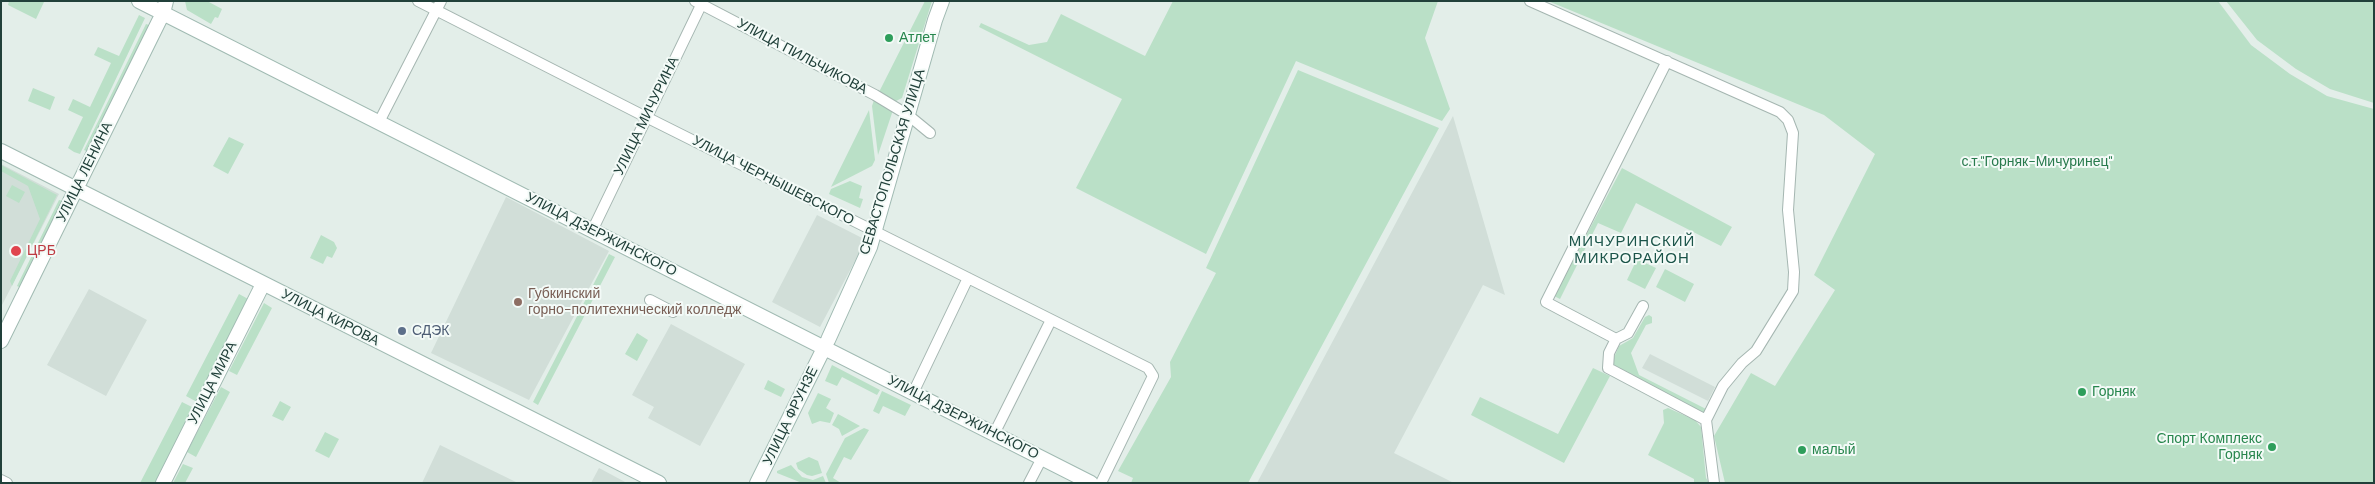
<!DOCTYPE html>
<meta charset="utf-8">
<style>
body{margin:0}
#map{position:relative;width:2375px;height:484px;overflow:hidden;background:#e3eee9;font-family:"DM Sans",sans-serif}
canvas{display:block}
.frame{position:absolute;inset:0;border:2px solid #21403a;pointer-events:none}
</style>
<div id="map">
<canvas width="2375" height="484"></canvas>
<div class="frame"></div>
</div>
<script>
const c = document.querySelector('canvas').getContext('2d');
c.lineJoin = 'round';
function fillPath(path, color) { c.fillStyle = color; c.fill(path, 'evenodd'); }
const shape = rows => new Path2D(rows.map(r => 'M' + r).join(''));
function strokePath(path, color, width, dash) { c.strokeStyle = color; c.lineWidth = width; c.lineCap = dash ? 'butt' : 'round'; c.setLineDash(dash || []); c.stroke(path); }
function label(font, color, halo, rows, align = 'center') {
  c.font = font + ' "DM Sans",sans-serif'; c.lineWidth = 4; c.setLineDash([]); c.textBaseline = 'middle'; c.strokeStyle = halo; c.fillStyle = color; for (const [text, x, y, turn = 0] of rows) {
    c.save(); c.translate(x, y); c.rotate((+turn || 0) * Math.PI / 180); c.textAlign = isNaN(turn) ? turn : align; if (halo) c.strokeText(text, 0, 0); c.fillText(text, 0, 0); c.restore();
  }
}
fillPath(shape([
 [1453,116,1505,295,1483,285,1394,453,1454,483,1257,483],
 [1,164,59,194,1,307],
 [506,197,609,251,529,400,431,353],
 [817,215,866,240,820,327,772,302],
 [89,289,147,320,106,396,47,365],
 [671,324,745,364,700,446,648,418,654,407,632,395],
 [1650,354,1715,387,1708,401,1642,368],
 [440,445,518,483,422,483],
 [599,468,627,483,591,483]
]), '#d1ded8');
fillPath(shape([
 [9,1,42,1,44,2,36,19,8,5],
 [185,1,207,1,222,9,218,18,215,17,211,24,187,10],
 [925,1,932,1,902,98,894,102,878,94],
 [1173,1,1438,1,1425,38,1450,109,1442,121,1296,61,1206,254,1076,188,1122,99,979,27,981,23,1029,45,1047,42,1061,14,1145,56],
 [1548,1,2218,1,2251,45,2290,74,2327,96,2374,109,2374,483,1725,483,1714,436,1751,373,1775,386,1835,290,1814,275,1875,154,1824,115],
 [2226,1,2374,1,2374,103,2330,89,2296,69,2257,40],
 [139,15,145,18,80,154,74,152,68,148,83,117,68,110,73,99,90,107,111,63,94,55,98,47,119,56],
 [146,24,149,25,88,152,84,150],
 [1298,70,1439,128,1248,483,1131,483,1133,478,1118,471,1171,377,1170,362,1216,273,1206,268],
 [33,88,55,97,50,110,28,101],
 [874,100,893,110,878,155,872,106],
 [869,110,875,160,872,166,831,187],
 [229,137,244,144,228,174,213,166],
 [1,165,57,195,12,286,10,281,40,219,28,186,1,171],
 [1622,168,1732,227,1721,246,1636,203,1621,233,1598,223,1560,299,1554,296],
 [850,181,862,186,859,198,863,199,860,208,829,194,831,189],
 [12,185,25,192,19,203,6,196],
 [59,200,63,201,21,288,17,286],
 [321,235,334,242,337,248,332,258,327,256,323,264,310,258],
 [609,254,615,257,538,405,533,402],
 [1637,259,1656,268,1645,289,1627,280],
 [1665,269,1694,284,1685,302,1656,287],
 [239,294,250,300,197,402,186,396],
 [264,303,272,308,237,375,229,371],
 [1649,315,1652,317,1652,323,1646,325,1631,353,1639,375,1706,409,1704,415,1613,366,1612,362,1619,346,1633,338,1645,317],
 [637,333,648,340,637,361,625,354],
 [832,365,880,390,877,395,842,377,837,386,825,381],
 [1593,368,1610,376,1564,463,1471,415,1480,397,1558,434],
 [768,380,785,389,781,397,764,389],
 [221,387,230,392,196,457,187,452],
 [882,391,911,405,905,416,883,406,879,414,873,411],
 [818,393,831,399,826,408,834,413,830,423,820,421,812,424,808,413],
 [280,401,291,407,283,421,272,416],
 [182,402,194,408,155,483,140,483],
 [1668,408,1695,420,1701,427,1706,478,1709,483,1694,483,1694,479,1648,455,1664,423,1663,410],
 [838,414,860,426,842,436,839,429,832,425],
 [864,428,869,430,851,460,844,457,833,478,841,483,829,483,826,474,845,438],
 [325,432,339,439,329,458,315,451],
 [809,457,818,461,822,473,812,476,807,475,798,469,796,463],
 [183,464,193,468,185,483,173,483],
 [791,465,802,477,813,480,823,476,826,483,802,483,777,473,777,471]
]), '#bae0c7');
const street = shape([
 [418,1,646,117,1148,368,1153,376,1101,483],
 [695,1,875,95,908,115,930,133],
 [1530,1,1780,112,1788,120,1793,133,1788,210,1794,272,1793,291,1756,351,1742,363,1723,386,1706,420,1714,483],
 [1667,61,1546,302,1616,339,1609,353,1608,368,1706,420],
 [379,122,441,1],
 [592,231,703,1],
 [650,300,673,312],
 [1616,339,1628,333,1643,306],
 [913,393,968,278],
 [994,434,1051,320],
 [1,480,7,483],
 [1029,483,1042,458]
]);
const secondary = shape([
 [139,1,1091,483],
 [1,151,659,483],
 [1,341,163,13,166,1],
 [163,483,263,284],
 [757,483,828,340,870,247,935,20,942,1]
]);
strokePath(street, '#a5b6b1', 12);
strokePath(secondary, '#a0bab2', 16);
strokePath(street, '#fff', 10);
strokePath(secondary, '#fff', 14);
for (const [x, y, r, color] of [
 [889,38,5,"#2e9e5b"],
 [16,251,6,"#e0444e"],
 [518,302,5,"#8d6e63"],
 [402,331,5,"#5c6f8a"],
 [2082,392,5,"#2e9e5b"],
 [2272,447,5,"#2e9e5b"],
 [1802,450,5,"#2e9e5b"]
]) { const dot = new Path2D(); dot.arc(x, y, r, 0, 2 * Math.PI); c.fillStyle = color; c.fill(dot); strokePath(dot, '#f3faf7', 2); }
label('14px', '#27864d', '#f3faf7', [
 ["Атлет",899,38],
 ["Горняк",2092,392],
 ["Спорт Комплекс",2262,439,"right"],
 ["Горняк",2262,455,"right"],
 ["малый",1812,450]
], 'left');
label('14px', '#21403a', '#f3faf7', [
 ["УЛИЦА ПИЛЬЧИКОВА",802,57,28],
 ["УЛИЦА МИЧУРИНА",647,116,-64],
 ["СЕВАСТОПОЛЬСКАЯ УЛИЦА",893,162,-73],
 ["УЛИЦА ЛЕНИНА",85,172,-64],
 ["УЛИЦА ЧЕРНЫШЕВСКОГО",773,181,27],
 ["УЛИЦА ДЗЕРЖИНСКОГО",601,235,27],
 ["УЛИЦА КИРОВА",330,318,27],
 ["УЛИЦА МИРА",213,383,-63],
 ["УЛИЦА ФРУНЗЕ",791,416,-64],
 ["УЛИЦА ДЗЕРЖИНСКОГО",963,418,27]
]);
label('14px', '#287a4d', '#f3faf7', [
 ["с.т.\"Горняк-Мичуринец\"",2037,162]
]);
label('14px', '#be3a42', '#f3faf7', [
 ["ЦРБ",27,251]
], 'left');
label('14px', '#785e54', '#f3faf7', [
 ["Губкинский",528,294],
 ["горно-политехнический колледж",528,310]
], 'left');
label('14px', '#4e5e75', '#f3faf7', [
 ["СДЭК",412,331]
], 'left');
c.letterSpacing = '1px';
label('15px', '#1b5449', '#f3faf7', [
 ["МИЧУРИНСКИЙ",1632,242],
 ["МИКРОРАЙОН",1632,259]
]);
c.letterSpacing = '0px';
</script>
